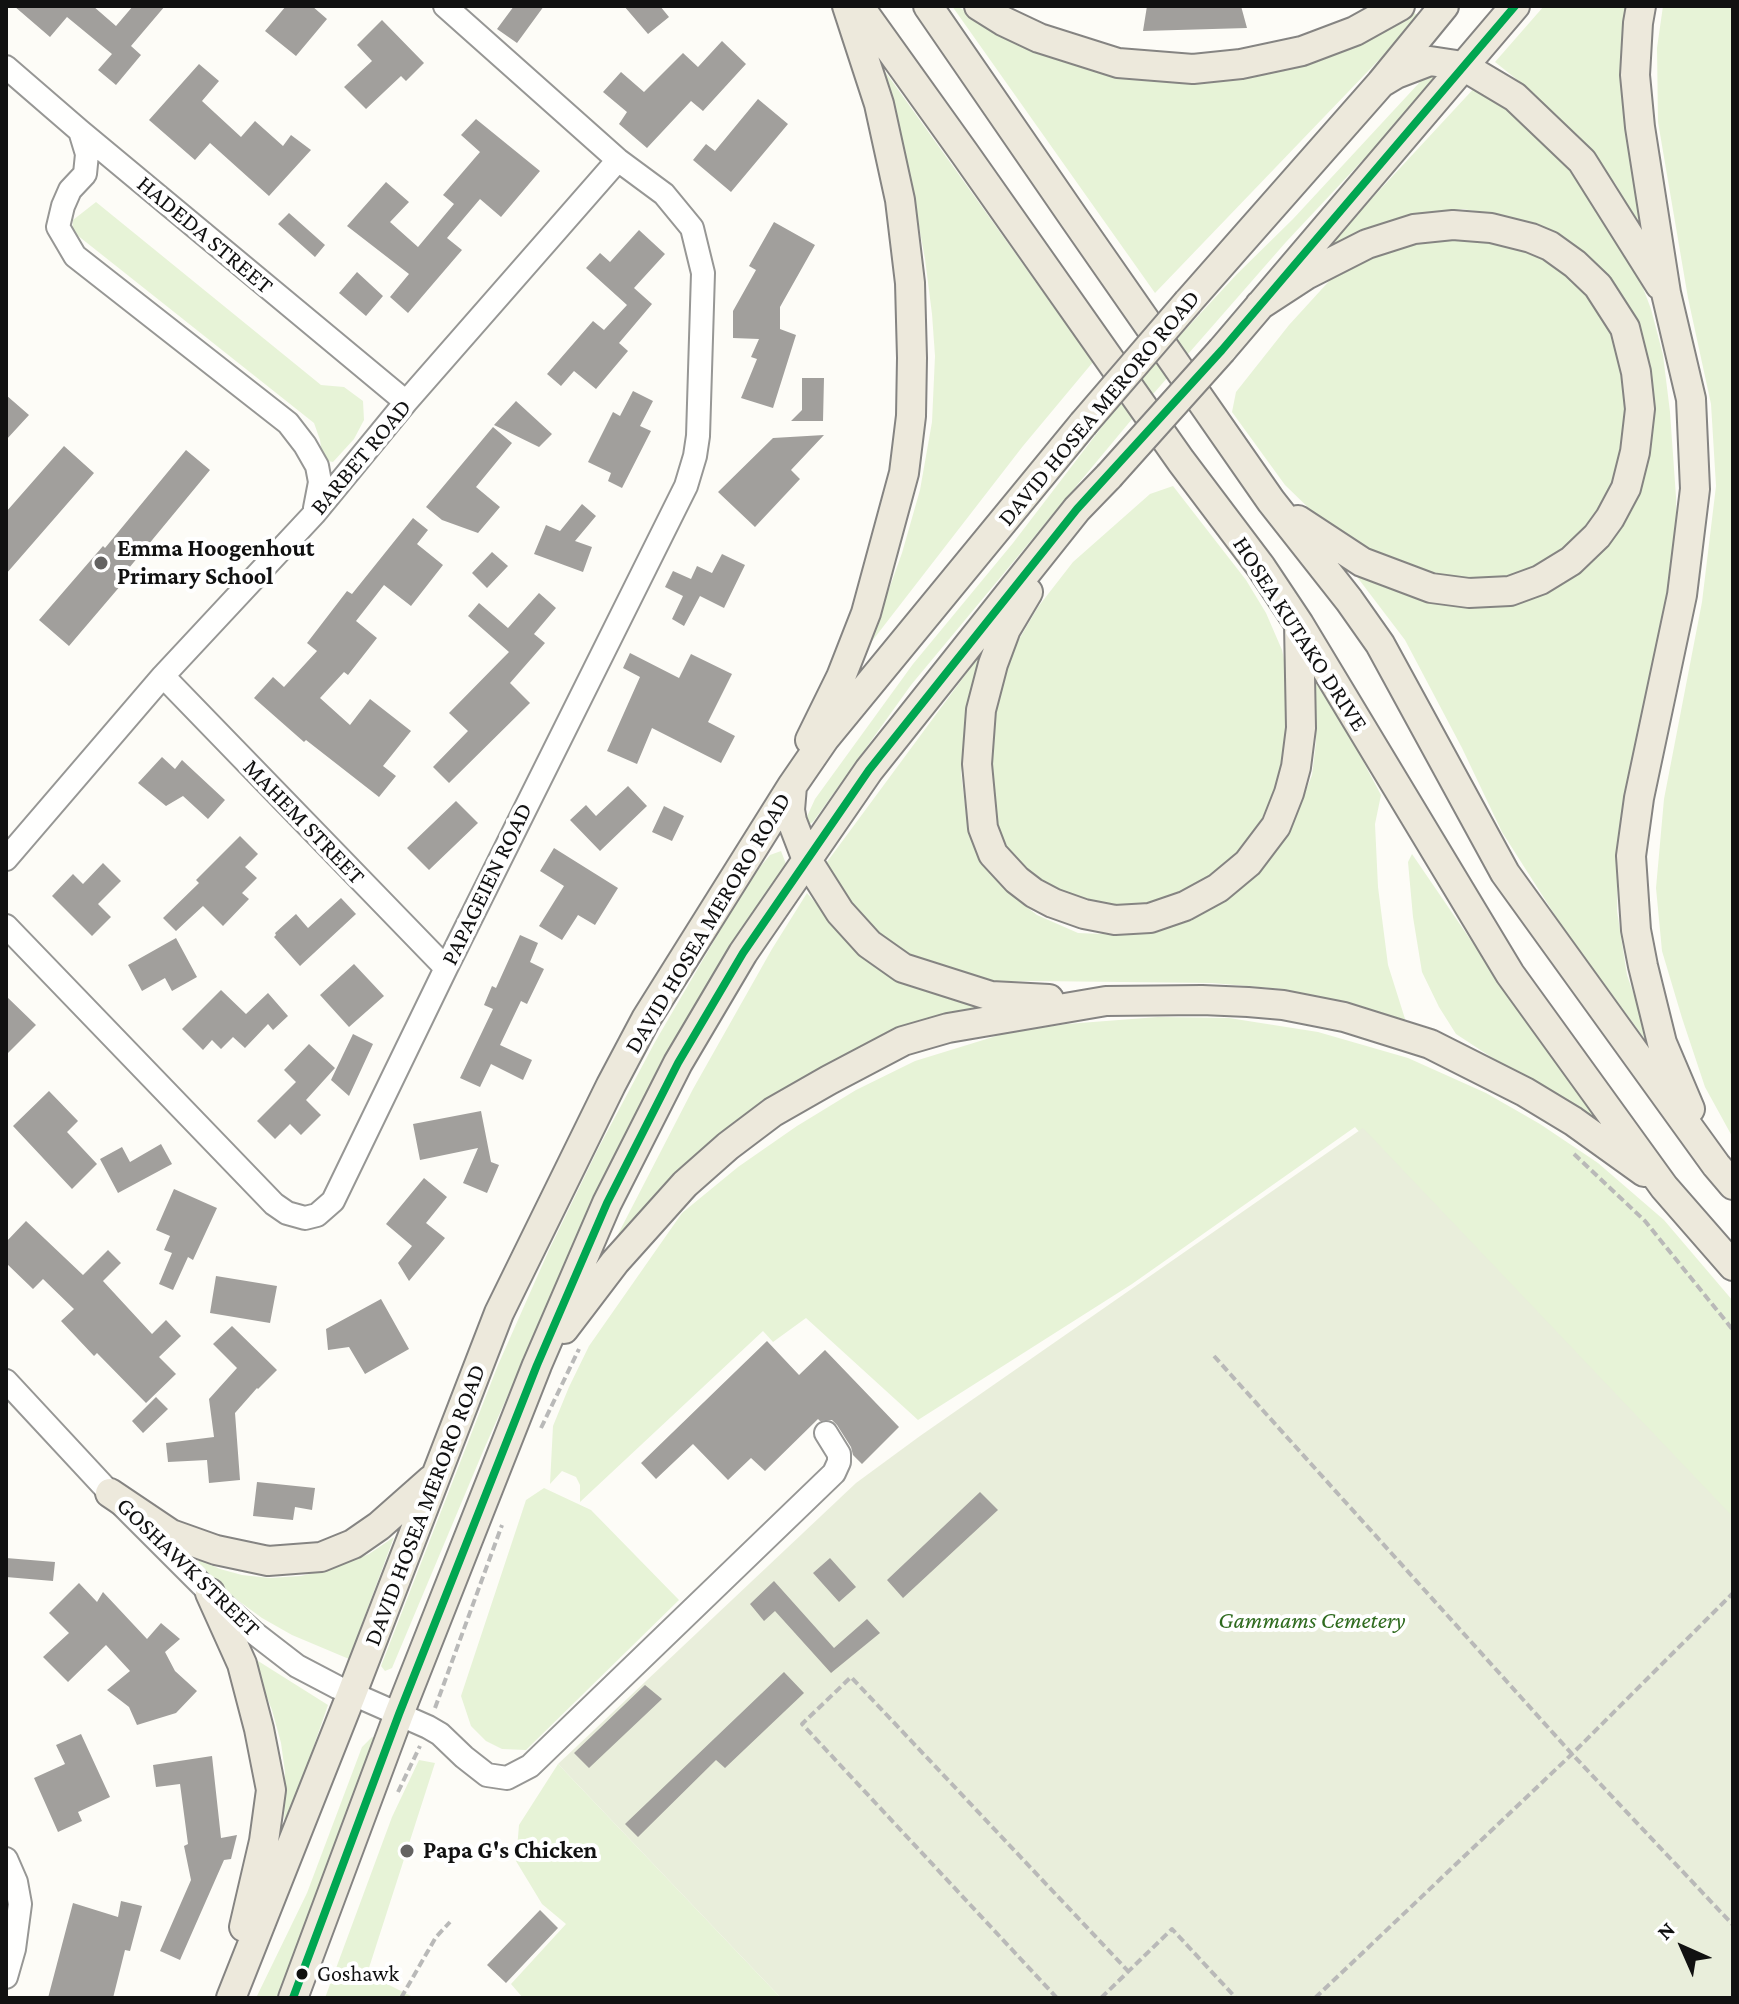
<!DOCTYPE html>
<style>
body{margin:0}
#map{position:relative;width:1739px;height:2004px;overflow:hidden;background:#fdfcf7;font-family:"Crimson Pro",serif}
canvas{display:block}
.frame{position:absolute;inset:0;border:8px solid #111;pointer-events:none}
.north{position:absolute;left:1643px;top:1908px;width:80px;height:80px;-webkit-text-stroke:6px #fff;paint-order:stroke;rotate:315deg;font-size:22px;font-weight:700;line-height:32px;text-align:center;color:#111}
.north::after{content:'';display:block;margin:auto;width:28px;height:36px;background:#111;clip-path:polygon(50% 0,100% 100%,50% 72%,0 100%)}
</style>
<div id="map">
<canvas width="1739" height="2004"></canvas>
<div class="frame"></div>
<div class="north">N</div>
</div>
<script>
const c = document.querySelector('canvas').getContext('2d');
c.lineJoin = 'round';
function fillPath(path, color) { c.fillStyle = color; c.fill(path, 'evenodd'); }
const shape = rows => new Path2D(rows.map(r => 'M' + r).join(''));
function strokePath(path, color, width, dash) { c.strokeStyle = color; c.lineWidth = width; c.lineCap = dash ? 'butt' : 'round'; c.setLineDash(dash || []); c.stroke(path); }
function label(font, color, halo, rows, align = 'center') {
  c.font = font + ' "Crimson Pro",serif'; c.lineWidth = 8; c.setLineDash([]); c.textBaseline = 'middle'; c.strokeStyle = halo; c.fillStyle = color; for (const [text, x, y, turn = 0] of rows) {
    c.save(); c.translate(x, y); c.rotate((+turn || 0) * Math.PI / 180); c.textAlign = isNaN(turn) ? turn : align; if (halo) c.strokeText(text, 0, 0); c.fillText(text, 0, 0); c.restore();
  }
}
fillPath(shape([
 [952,6,956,6,977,17,1133,73,1351,42,1414,13,1421,16,1155,293],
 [1544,6,1626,6,1621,59,1624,118,1645,236,1615,183,1568,128,1525,86,1495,62],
 [1663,6,1733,6,1733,1138,1705,1087,1682,1018,1662,951,1656,888,1664,799,1702,602,1716,486,1711,404,1688,298,1658,122,1657,48],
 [879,63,1093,362,1023,446,869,645,902,553,920,490,932,422,935,356,932,314,925,259,911,183],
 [1442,70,1376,146,1286,242,1147,401,911,685,813,822,808,825,805,821,815,799,913,664,1013,543,1104,424,1148,370,1237,274,1293,219,1419,83,1426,76],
 [1478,84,1513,108,1564,159,1632,259,1651,309,1663,355,1670,412,1676,497,1677,552,1644,718,1625,789,1618,852,1617,911,1627,975,1653,1050,1565,931,1502,832,1462,748,1405,640,1351,569,1463,603,1602,546,1647,368,1552,233,1508,217,1463,209,1416,214,1370,229,1324,250],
 [96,202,321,385,344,387,363,401,364,420,354,439,333,462,323,460,320,440,314,423,72,231,73,220],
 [1438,235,1508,241,1574,272,1614,333,1625,371,1626,412,1624,445,1614,478,1594,518,1568,548,1540,567,1494,580,1454,581,1411,570,1362,546,1321,520,1285,485,1232,412,1236,392,1289,325,1341,268,1367,255],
 [1173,486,1246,580,1266,613,1282,650,1288,678,1291,716,1284,767,1271,807,1253,840,1223,869,1175,898,1140,906,1099,907,1062,898,1010,856,995,824,987,790,996,697,1011,653,1038,607,1073,562,1150,494],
 [991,640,969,720,961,773,966,813,976,849,992,876,1010,894,1037,915,1078,933,1129,935,1176,924,1223,902,1256,873,1288,836,1312,775,1316,742,1316,673,1381,795,1375,824,1378,887,1388,965,1406,1022,1358,1006,1281,989,1212,983,1033,981,984,982,906,957,864,923,821,870],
 [781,851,786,864,759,905,578,1237,484,1449,392,1668,385,1671,381,1666,498,1365,549,1250,598,1149,655,1042,750,879,770,855],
 [1412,854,1470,939,1601,1126,1595,1125,1456,1034,1439,1007,1422,972,1413,917,1408,862],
 [807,893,825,914,999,1007,847,1056,614,1242,693,1089,772,949],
 [1158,1017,1229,1018,1318,1032,1408,1058,1486,1093,1540,1124,1598,1163,1664,1220,1733,1301,1733,1522,1377,1152,1355,1127,1132,1284,918,1420,806,1318,773,1342,763,1331,580,1502,580,1485,576,1477,562,1471,550,1484,553,1426,569,1387,589,1346,682,1213,738,1167,797,1126,856,1090,915,1061,1006,1033,1067,1024],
 [544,1488,591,1510,679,1600,526,1750,502,1749,486,1741,471,1726,461,1696,526,1500],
 [394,1537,349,1659,292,1635,262,1618,225,1591,198,1562,200,1560,220,1569,242,1575,270,1578,301,1576,334,1568,369,1554],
 [247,1654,328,1705,284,1832,285,1772,281,1743,272,1710,260,1680],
 [372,1737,376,1739,278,1998,256,1998,307,1893,362,1747],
 [419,1760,435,1763,367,1974,415,1998,325,1998,392,1817],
 [558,1764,781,1998,523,1998,511,1984,566,1924,542,1904,516,1861,519,1825]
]), '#e7f3d7');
fillPath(shape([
 [1363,1128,1733,1517,1733,1998,781,1998,558,1764,856,1483,920,1436]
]), '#e9eedb');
fillPath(shape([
 [14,6,93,6,116,26,133,6,165,6,131,46,141,55,116,85,98,70,112,54,67,17,50,37],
 [286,6,312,6,327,19,296,56,265,31],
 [514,6,544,6,517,43,497,29],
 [624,6,660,6,669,17,648,34],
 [1147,6,1241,6,1247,28,1143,31],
 [382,20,424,63,406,81,401,76,366,109,344,87,372,61,357,45],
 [722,41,746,64,703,111,691,101,647,148,619,124,627,112,603,92,621,72,644,92,683,53,698,67],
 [199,64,219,81,202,101,241,137,255,121,283,146,291,135,311,150,269,196,210,143,195,160,149,120],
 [758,99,788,124,731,192,693,160,706,144,715,151],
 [476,119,540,171,501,217,480,199,447,238,462,250,408,313,390,297,409,274,347,226,386,182,409,202,390,222,418,247,454,204,443,195,480,152,461,135],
 [289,213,325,245,315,257,278,224],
 [774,222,815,245,780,307,780,329,796,335,773,408,741,398,757,359,751,357,759,339,733,338,733,311,756,270,749,266],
 [639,230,665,254,634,288,652,304,619,343,628,351,596,389,574,371,561,386,547,374,593,321,604,330,627,305,586,268,600,253,610,262],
 [357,272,383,296,366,316,339,293],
 [802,378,824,378,823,421,791,421,802,410],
 [633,391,653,401,640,426,651,431,622,488,608,481,611,473,588,462,613,412,620,416],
 [6,395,29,415,6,440],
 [516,401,552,434,539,447,494,425],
 [493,427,512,443,476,487,500,507,478,533,442,520,426,507],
 [824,435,791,470,800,479,755,527,718,492,773,438],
 [64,446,94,473,6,574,6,512],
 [186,450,210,470,129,568,133,571,69,646,39,620,103,546,105,548],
 [582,504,596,516,575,541,592,547,583,572,534,554,546,525,560,531],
 [413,518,428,530,417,544,443,565,411,606,384,585,356,621,377,638,348,675,344,672,320,698,350,725,370,699,411,731,383,766,396,776,379,797,306,740,304,742,254,698,273,677,284,687,317,651,307,643,347,591,352,594],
 [492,552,508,566,487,588,472,573],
 [722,554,745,565,724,608,700,596,684,626,672,619,683,596,665,587,673,571,691,579,697,566,712,573],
 [539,593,556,608,534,634,545,643,510,683,530,703,449,783,433,767,468,731,449,713,509,652,468,616,479,603,508,628],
 [630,653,679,678,691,654,732,674,708,722,735,736,721,763,652,728,637,764,607,751,640,677,623,668],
 [162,757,175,769,182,760,225,800,208,819,183,796,166,806,138,783],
 [628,786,647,806,600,851,570,820,586,805,596,816],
 [456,801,478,823,429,870,407,848],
 [664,806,684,816,672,841,652,832],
 [240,836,258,854,245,867,257,878,242,893,249,899,223,926,203,906,176,931,163,918,199,883,196,880],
 [554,848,618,888,595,925,578,915,562,940,539,926,564,886,540,871],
 [103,863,121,881,98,904,111,917,92,936,52,896,73,874,83,884],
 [341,898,356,914,300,966,274,937,276,935,275,933,296,914,308,928],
 [520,935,538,943,530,962,544,969,527,1004,521,1001,500,1045,532,1060,523,1080,491,1064,480,1087,460,1078,493,1009,484,1005,492,986,496,988],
 [176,938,197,977,172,991,165,978,142,991,128,965],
 [354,964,384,996,349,1027,320,995],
 [221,990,246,1014,268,993,288,1016,273,1030,268,1024,245,1048,233,1037,221,1049,212,1040,203,1050,182,1029],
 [6,996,36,1025,6,1055],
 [353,1034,373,1044,349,1096,331,1080],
 [309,1044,335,1068,306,1100,321,1115,301,1135,290,1124,275,1139,257,1121,296,1082,284,1070],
 [49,1091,78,1121,67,1132,97,1164,72,1189,13,1126],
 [481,1111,491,1162,499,1165,487,1193,463,1183,478,1148,420,1160,413,1124],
 [161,1144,172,1164,118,1193,100,1159,122,1147,130,1162],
 [424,1178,447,1197,426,1223,445,1238,409,1281,398,1263,412,1246,386,1224],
 [174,1189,217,1208,193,1260,188,1257,173,1290,159,1284,172,1253,164,1250,170,1236,156,1230],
 [26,1221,83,1275,108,1250,121,1263,103,1281,152,1334,166,1320,181,1336,159,1357,176,1374,146,1403,97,1353,94,1356,61,1321,74,1309,43,1279,33,1289,6,1263,6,1242],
 [216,1276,277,1286,270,1323,210,1313],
 [381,1299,409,1349,365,1374,349,1347,328,1350,326,1329],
 [232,1326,277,1370,258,1389,257,1388,235,1413,240,1480,209,1483,207,1460,168,1462,166,1443,214,1437,209,1399,237,1368,213,1344],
 [767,1341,799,1375,825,1350,899,1427,862,1464,853,1455,851,1447,837,1425,832,1420,820,1421,818,1419,765,1471,751,1458,728,1480,693,1444,656,1479,641,1463],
 [156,1397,168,1409,143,1433,132,1421],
 [257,1482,315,1488,312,1510,295,1507,293,1520,253,1516],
 [980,1492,998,1510,903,1598,887,1580],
 [6,1558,55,1562,53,1581,6,1577],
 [830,1558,856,1587,839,1602,813,1573],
 [774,1581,834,1648,867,1619,880,1633,831,1673,775,1611,764,1621,750,1604],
 [79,1583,97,1602,103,1592,147,1639,161,1623,180,1639,165,1652,175,1671,197,1691,176,1713,137,1725,129,1707,107,1690,130,1671,106,1645,68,1682,43,1657,69,1633,49,1613],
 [784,1672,804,1693,725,1768,716,1760,638,1837,625,1824],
 [645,1685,662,1699,589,1768,574,1753],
 [81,1734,110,1797,78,1812,82,1821,58,1832,34,1778,65,1764,56,1745],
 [212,1756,221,1838,237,1835,231,1859,224,1860,180,1960,160,1951,191,1880,184,1846,188,1844,180,1784,156,1787,153,1765],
 [121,1901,142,1906,130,1951,125,1950,113,1998,48,1998,73,1903,118,1917],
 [540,1910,558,1928,506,1983,487,1965]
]), '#a19f9c');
const minor = shape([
 [6,67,80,131,406,402],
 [80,131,87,154,85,174,70,190,63,206,58,227,75,256,288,423,305,445,317,466,320,482,315,508],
 [163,676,446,968],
 [6,859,163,676,314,514,406,402,618,160],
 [6,926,274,1204,287,1213,305,1218,317,1215,333,1201,446,968,686,486,695,456,698,436,703,273,692,228,664,194,618,160,445,6],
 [6,1381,110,1493,210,1593,253,1632,297,1666,337,1687,428,1727,440,1734,464,1757,487,1775,507,1778,530,1766,834,1473,839,1462,839,1454,826,1433],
 [6,1859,16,1882,20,1904,14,1949,6,1977]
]);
const major = shape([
 [859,6,965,154,1181,461,1261,567,1299,624,1510,974,1664,1187,1733,1266],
 [928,6,1074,218,1271,501,1349,600,1380,644,1505,873,1716,1165,1733,1185],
 [979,6,1003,21,1039,38,1118,63,1193,69,1241,64,1302,51,1355,31,1400,6],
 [1641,6,1638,23,1635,75,1640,127,1666,293,1691,399,1695,489,1682,595,1639,798,1631,856,1636,930,1643,966,1662,1043,1690,1109],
 [1381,83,1396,74,1430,61,1463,66,1515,97,1582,161,1660,285],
 [1188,302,1381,83,1444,6],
 [1260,305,1306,275,1367,244,1414,229,1453,225,1491,228,1531,238,1550,246,1575,264,1598,286,1625,328,1636,372,1640,409,1635,452,1626,488,1610,518,1597,536,1571,561,1540,580,1510,591,1469,593,1431,588,1362,562,1298,520],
 [1222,350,1515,6],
 [1028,592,1006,629,993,664,981,710,977,764,983,828,993,854,1017,880,1034,893,1053,903,1084,914,1115,920,1150,918,1185,906,1218,888,1248,863,1276,826,1289,793,1296,767,1301,728,1299,624],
 [810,740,841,677,866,613,904,473,911,416,912,358,910,283,900,200,879,104,847,6],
 [792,786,790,810,792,821,807,860,840,912,869,944,903,968,991,996,1049,999],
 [564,1329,615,1262,685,1184,728,1146,773,1112,829,1080,903,1041,948,1028,1106,1001,1202,1000,1248,1002,1283,1005,1344,1017,1430,1044,1525,1092,1573,1121,1644,1172],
 [110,1493,171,1534,216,1550,268,1561,321,1557,353,1544,379,1526,431,1480],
 [210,1593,242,1664,259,1729,271,1790,264,1841,244,1927],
 [231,1998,352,1693,499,1313,611,1085,646,1019,792,786,825,738,1083,424],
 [293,1998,399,1714,537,1365,607,1203,678,1063,743,953,869,770,1077,509,1109,476]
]);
strokePath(minor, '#979795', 26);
strokePath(major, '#858482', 32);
strokePath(shape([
 [1574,1154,1645,1221,1733,1330],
 [1214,1356,1572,1754,1733,1925],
 [541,1428,579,1349],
 [435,1708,502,1525],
 [398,1792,420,1746],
 [401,1998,436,1937,450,1922],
 [1057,1998,802,1724,851,1677,1128,1971],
 [1101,1998,1172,1929,1236,1998],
 [1315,1998,1572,1754,1733,1593]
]), '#b9b9b8', 4, [8, 4]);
strokePath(minor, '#fffffe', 22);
strokePath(major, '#ede9dc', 28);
const majorBridge = shape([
 [1083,424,1188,302],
 [1109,476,1222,350]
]);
strokePath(majorBridge, '#858482', 32, []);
strokePath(majorBridge, '#ede9dc', 28);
strokePath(shape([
 [293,1998,399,1714,537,1365,607,1203,678,1063,743,953,869,770,1077,509,1222,350,1515,6]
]), '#00a651', 8);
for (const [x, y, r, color] of [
 [101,563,8,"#646362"],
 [407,1851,8,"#646362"],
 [302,1974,7,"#111"]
]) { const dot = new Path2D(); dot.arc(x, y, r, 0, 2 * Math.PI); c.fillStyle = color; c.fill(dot); strokePath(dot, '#fff', 3); }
label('22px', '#111', '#fff', [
 ["Goshawk",317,1974]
], 'left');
label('24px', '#111', '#fff', [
 ["HADEDA STREET",205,235,40],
 ["DAVID HOSEA MERORO ROAD",1099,408,-50],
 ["BARBET ROAD",361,457,-50],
 ["HOSEA KUTAKO DRIVE",1300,634,57],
 ["MAHEM STREET",304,822,46],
 ["PAPAGEIEN ROAD",487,884,-64],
 ["DAVID HOSEA MERORO ROAD",708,923,-59],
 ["DAVID HOSEA MERORO ROAD",425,1505,-69],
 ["GOSHAWK STREET",188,1567,44]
]);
label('bold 24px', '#111', '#fff', [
 ["Emma Hoogenhout",117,549],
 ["Primary School",117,577],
 ["Papa G's Chicken",423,1851]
], 'left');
label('italic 24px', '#2f6b1f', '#fff', [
 ["Gammams Cemetery",1312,1621]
]);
</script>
